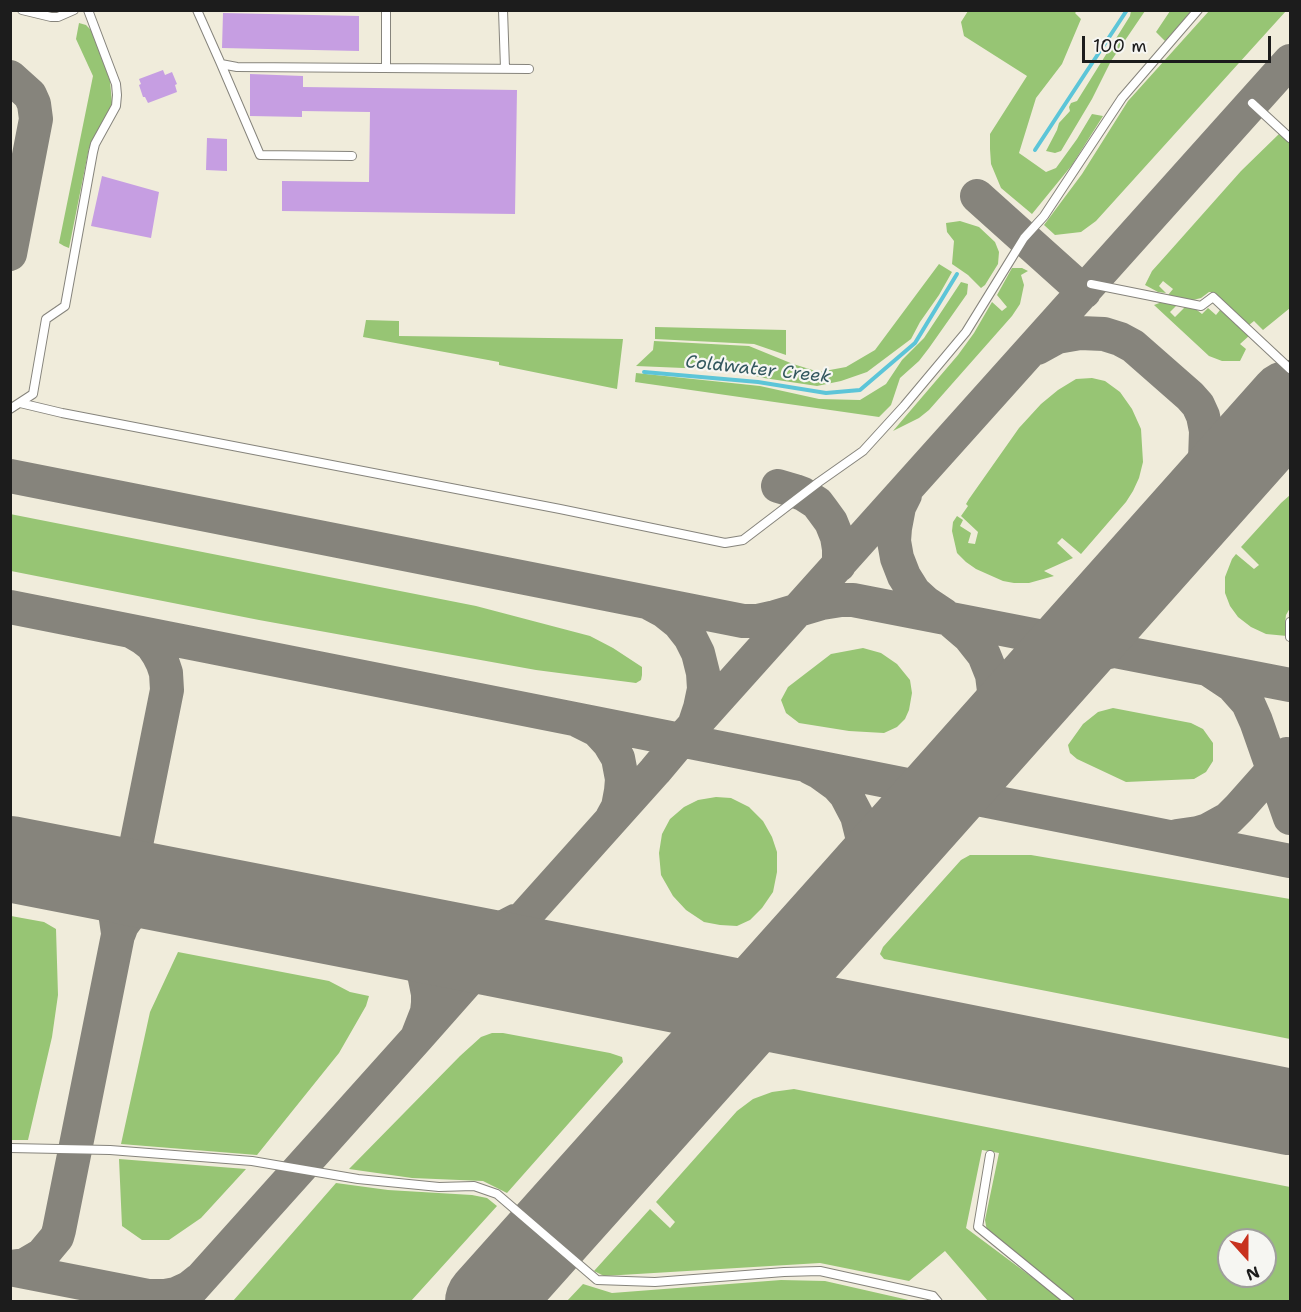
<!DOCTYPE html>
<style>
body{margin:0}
#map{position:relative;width:1301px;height:1312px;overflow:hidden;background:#f0ecdb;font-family:"Shantell Sans",sans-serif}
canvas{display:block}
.frame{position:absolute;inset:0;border:12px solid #1c1c1c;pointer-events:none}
.north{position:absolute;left:1217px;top:1228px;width:60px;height:60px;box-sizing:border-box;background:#f6f6f2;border:2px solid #9f9f9c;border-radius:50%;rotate:159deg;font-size:16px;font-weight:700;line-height:24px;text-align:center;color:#1c1c1c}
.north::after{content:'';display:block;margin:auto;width:21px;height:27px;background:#c8321e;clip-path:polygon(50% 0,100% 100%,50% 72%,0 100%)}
.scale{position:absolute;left:1082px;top:36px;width:189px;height:27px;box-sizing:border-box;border:3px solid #1c1c1c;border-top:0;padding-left:8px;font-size:18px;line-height:21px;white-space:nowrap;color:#1c1c1c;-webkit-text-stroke:4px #f6f6f2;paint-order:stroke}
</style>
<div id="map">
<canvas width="1301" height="1312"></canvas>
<div class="frame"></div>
<div class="north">N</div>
<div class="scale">100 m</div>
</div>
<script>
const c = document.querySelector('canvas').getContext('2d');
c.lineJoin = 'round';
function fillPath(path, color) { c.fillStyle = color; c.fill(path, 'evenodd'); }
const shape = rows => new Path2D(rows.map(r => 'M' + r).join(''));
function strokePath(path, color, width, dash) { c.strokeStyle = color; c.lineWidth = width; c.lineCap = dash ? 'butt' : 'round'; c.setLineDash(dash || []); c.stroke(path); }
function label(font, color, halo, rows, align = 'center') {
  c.font = font + ' "Shantell Sans",sans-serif'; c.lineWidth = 4.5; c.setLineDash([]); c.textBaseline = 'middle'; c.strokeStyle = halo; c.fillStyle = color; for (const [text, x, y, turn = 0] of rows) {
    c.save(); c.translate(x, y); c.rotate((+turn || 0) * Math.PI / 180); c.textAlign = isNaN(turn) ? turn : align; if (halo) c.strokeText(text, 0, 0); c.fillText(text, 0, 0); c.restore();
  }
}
fillPath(shape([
 [968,11,1077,11,1075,13,1081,19,1062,64,1036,98,1019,153,1046,172,1056,168,1077,139,1092,114,1103,116,1072,165,1032,214,1001,188,991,164,990,149,990,134,1027,76,964,36,961,22],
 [1131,11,1145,11,1111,61,1092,99,1061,151,1055,153,1046,151,1057,130,1059,123,1070,111,1069,107,1071,103,1077,101,1130,16],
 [1170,11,1192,11,1165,41,1156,32],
 [1209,11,1286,11,1096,221,1081,232,1055,235,1044,225,1082,174,1128,101],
 [79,23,86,25,91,30,95,38,110,81,112,103,108,113,89,148,69,248,64,246,59,243,93,76,76,39],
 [1280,133,1290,143,1290,308,1263,330,1254,321,1249,325,1213,292,1209,292,1201,298,1193,300,1168,295,1173,289,1163,281,1159,286,1166,293,1158,292,1145,285,1152,271,1169,252,1241,171],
 [960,221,979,227,995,242,999,252,998,264,985,285,981,288,968,275,952,264,954,241,947,232,946,223],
 [939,264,952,272,939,295,920,322,911,339,867,372,841,381,817,386,764,378,731,370,636,366,653,350,654,341,749,346,793,364,819,372,846,367,875,350],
 [1012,268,1022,268,1028,271,1021,275,1024,285,1020,304,1012,316,929,410,919,418,893,431,958,355,974,333,992,302,1002,311,1007,307,997,295],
 [961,282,968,284,967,294,929,348,919,361,900,378,891,405,879,417,635,382,636,373,760,386,819,399,860,400,886,384,902,360,924,338],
 [1162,302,1178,304,1170,312,1175,317,1186,306,1193,307,1202,314,1208,308,1216,315,1220,310,1250,335,1240,344,1246,349,1240,361,1222,361,1209,356,1154,305],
 [366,320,399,321,399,336,623,339,617,389,499,365,499,362,363,337],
 [655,327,786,330,786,355,754,344,655,339],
 [1092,378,1105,381,1120,392,1132,409,1141,429,1143,462,1139,478,1133,491,1126,502,1081,554,1062,538,1057,543,1073,558,1044,571,1054,576,1029,583,1014,583,1003,581,976,569,966,562,957,553,952,531,953,522,957,516,963,520,960,526,971,533,968,543,975,544,978,532,961,516,968,506,966,504,969,499,1019,428,1041,404,1058,390,1076,379],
 [1290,495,1290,608,1286,615,1285,624,1287,636,1266,634,1251,627,1238,617,1230,606,1225,593,1225,577,1232,559,1236,554,1254,569,1259,565,1241,547,1281,503],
 [10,514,476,606,590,636,613,648,642,667,642,675,641,680,636,683,536,670,259,620,11,571],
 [863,648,881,653,897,664,910,680,912,693,909,710,905,719,897,727,884,733,849,731,799,723,786,713,781,700,788,687,831,654],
 [1113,708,1191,723,1203,729,1213,743,1213,761,1206,772,1194,779,1126,782,1077,759,1070,753,1068,745,1083,724,1098,712],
 [716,797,731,798,749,807,763,821,772,837,777,852,777,872,773,892,762,908,750,920,737,926,720,925,704,922,686,910,673,896,661,875,659,853,662,834,670,819,684,807,698,800],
 [970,855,1031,855,1290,899,1290,1039,884,959,880,954,883,947,961,860],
 [11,916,44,922,56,929,58,995,52,1037,28,1140,11,1140],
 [178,952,329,981,350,992,369,996,366,1006,339,1053,257,1155,121,1144,150,1012],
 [492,1033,503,1033,610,1053,622,1057,623,1062,507,1193,483,1181,412,1178,349,1169,460,1056,481,1037],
 [794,1089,1290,1187,1290,1301,1076,1301,987,1231,985,1220,999,1153,982,1150,966,1228,1064,1301,988,1301,945,1251,909,1281,820,1263,604,1276,594,1271,650,1209,670,1228,675,1222,656,1202,737,1111,753,1099,772,1092],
 [1229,1240,1265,1240,1265,1276,1229,1276],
 [119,1159,246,1169,201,1218,169,1240,142,1240,122,1226],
 [336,1183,388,1190,472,1195,487,1198,497,1206,411,1301,233,1301],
 [781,1280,825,1281,913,1301,567,1301,583,1284,612,1293]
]), '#97c574');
strokePath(shape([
 [1035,150,1127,10],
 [644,372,758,382,826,393,860,390,915,343,957,274]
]), '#5cc5d8', 4);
strokePath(shape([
 [10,77,30,95,34,104,36,119,10,254],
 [977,196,1084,292],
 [1037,348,1057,337,1080,333,1104,334,1120,339,1133,346,1190,396,1198,405,1203,416,1206,431,1205,460,1200,484,1193,503,1177,530],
 [10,476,743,621,757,621,775,617,822,603,841,600,853,600,1290,685],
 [778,486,795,491,803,494,817,503,823,511,831,522,837,537,839,549,839,565],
 [905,495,899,507,895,528,894,541,897,558,904,576,914,592,926,603,944,615],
 [651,604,664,611,679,623,690,637,698,653,703,673,704,689,700,708,694,726],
 [10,607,1290,861],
 [1046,636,1061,634,1081,627,1090,622,1108,608],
 [1211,671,1232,685,1248,703,1256,721,1290,818],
 [1038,686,1067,664,1093,653,1109,652],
 [579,721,597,730,609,743,618,758,622,779,621,791,618,807,612,818],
 [811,768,819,772,837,785,846,795,857,816,863,840,863,852,862,861,852,895],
 [944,793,985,739,994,712,995,699,992,675,984,655,969,636,948,618],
 [910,831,930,814,942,806,955,801,972,799],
 [1177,836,1198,833,1208,830,1228,819,1239,808,1287,754],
 [74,871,92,880,106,896,115,912,118,933],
 [370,929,389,937,402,946,412,956,424,974,428,994,428,1003,427,1012,418,1035],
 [119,933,122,925,131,913,137,906,147,900,169,894,191,894],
 [438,942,454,941,479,938,490,934,515,921],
 [10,1267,25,1265,42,1255,57,1237,59,1230,167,690,166,673,163,664,158,654,152,645,143,638,131,631],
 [10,1269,148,1296,165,1296,176,1294,189,1288,199,1280],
 [180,1302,416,1039,492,953,655,771,681,740,1290,61]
]), '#86847c', 34);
strokePath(shape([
 [10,859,492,953,1290,1112],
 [488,1302,852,895,1290,403]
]), '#86847c', 86);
fillPath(shape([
 [223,13,359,16,359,51,222,48],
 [163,70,165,75,172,72,177,84,175,85,177,92,148,103,145,97,143,97,139,85,141,84,139,79],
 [250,74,303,76,303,87,517,90,515,214,282,211,282,181,369,182,370,112,302,111,302,117,250,116],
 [207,138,227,139,227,171,206,170],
 [102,176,159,192,151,238,91,226]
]), '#c69ee2');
const service = shape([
 [22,10,51,17,58,17,74,10],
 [197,10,221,64,237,67,529,69],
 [503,10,505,68],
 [221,64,260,155,352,156],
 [386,67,386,10],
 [1252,103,1290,138],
 [1091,284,1201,306,1213,297,1290,369],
 [20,403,62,413,560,509,725,543,743,540,819,482,863,451,904,406,966,332,1024,238,1044,216,1122,98,1198,10],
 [10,409,33,394,46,319,65,306,93,152,95,144,116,106,117,95,116,84,88,10],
 [1290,622,1290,637],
 [10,1148,110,1150,252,1161,358,1179,439,1187,474,1186,497,1194,597,1280,655,1282,784,1272,820,1271,933,1296,938,1302],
 [990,1155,978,1227,1070,1302]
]);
strokePath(service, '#86847c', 10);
strokePath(service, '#fff', 8);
label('italic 18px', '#32575e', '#f6f6f2', [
 ["Coldwater Creek",758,370,6]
]);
</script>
